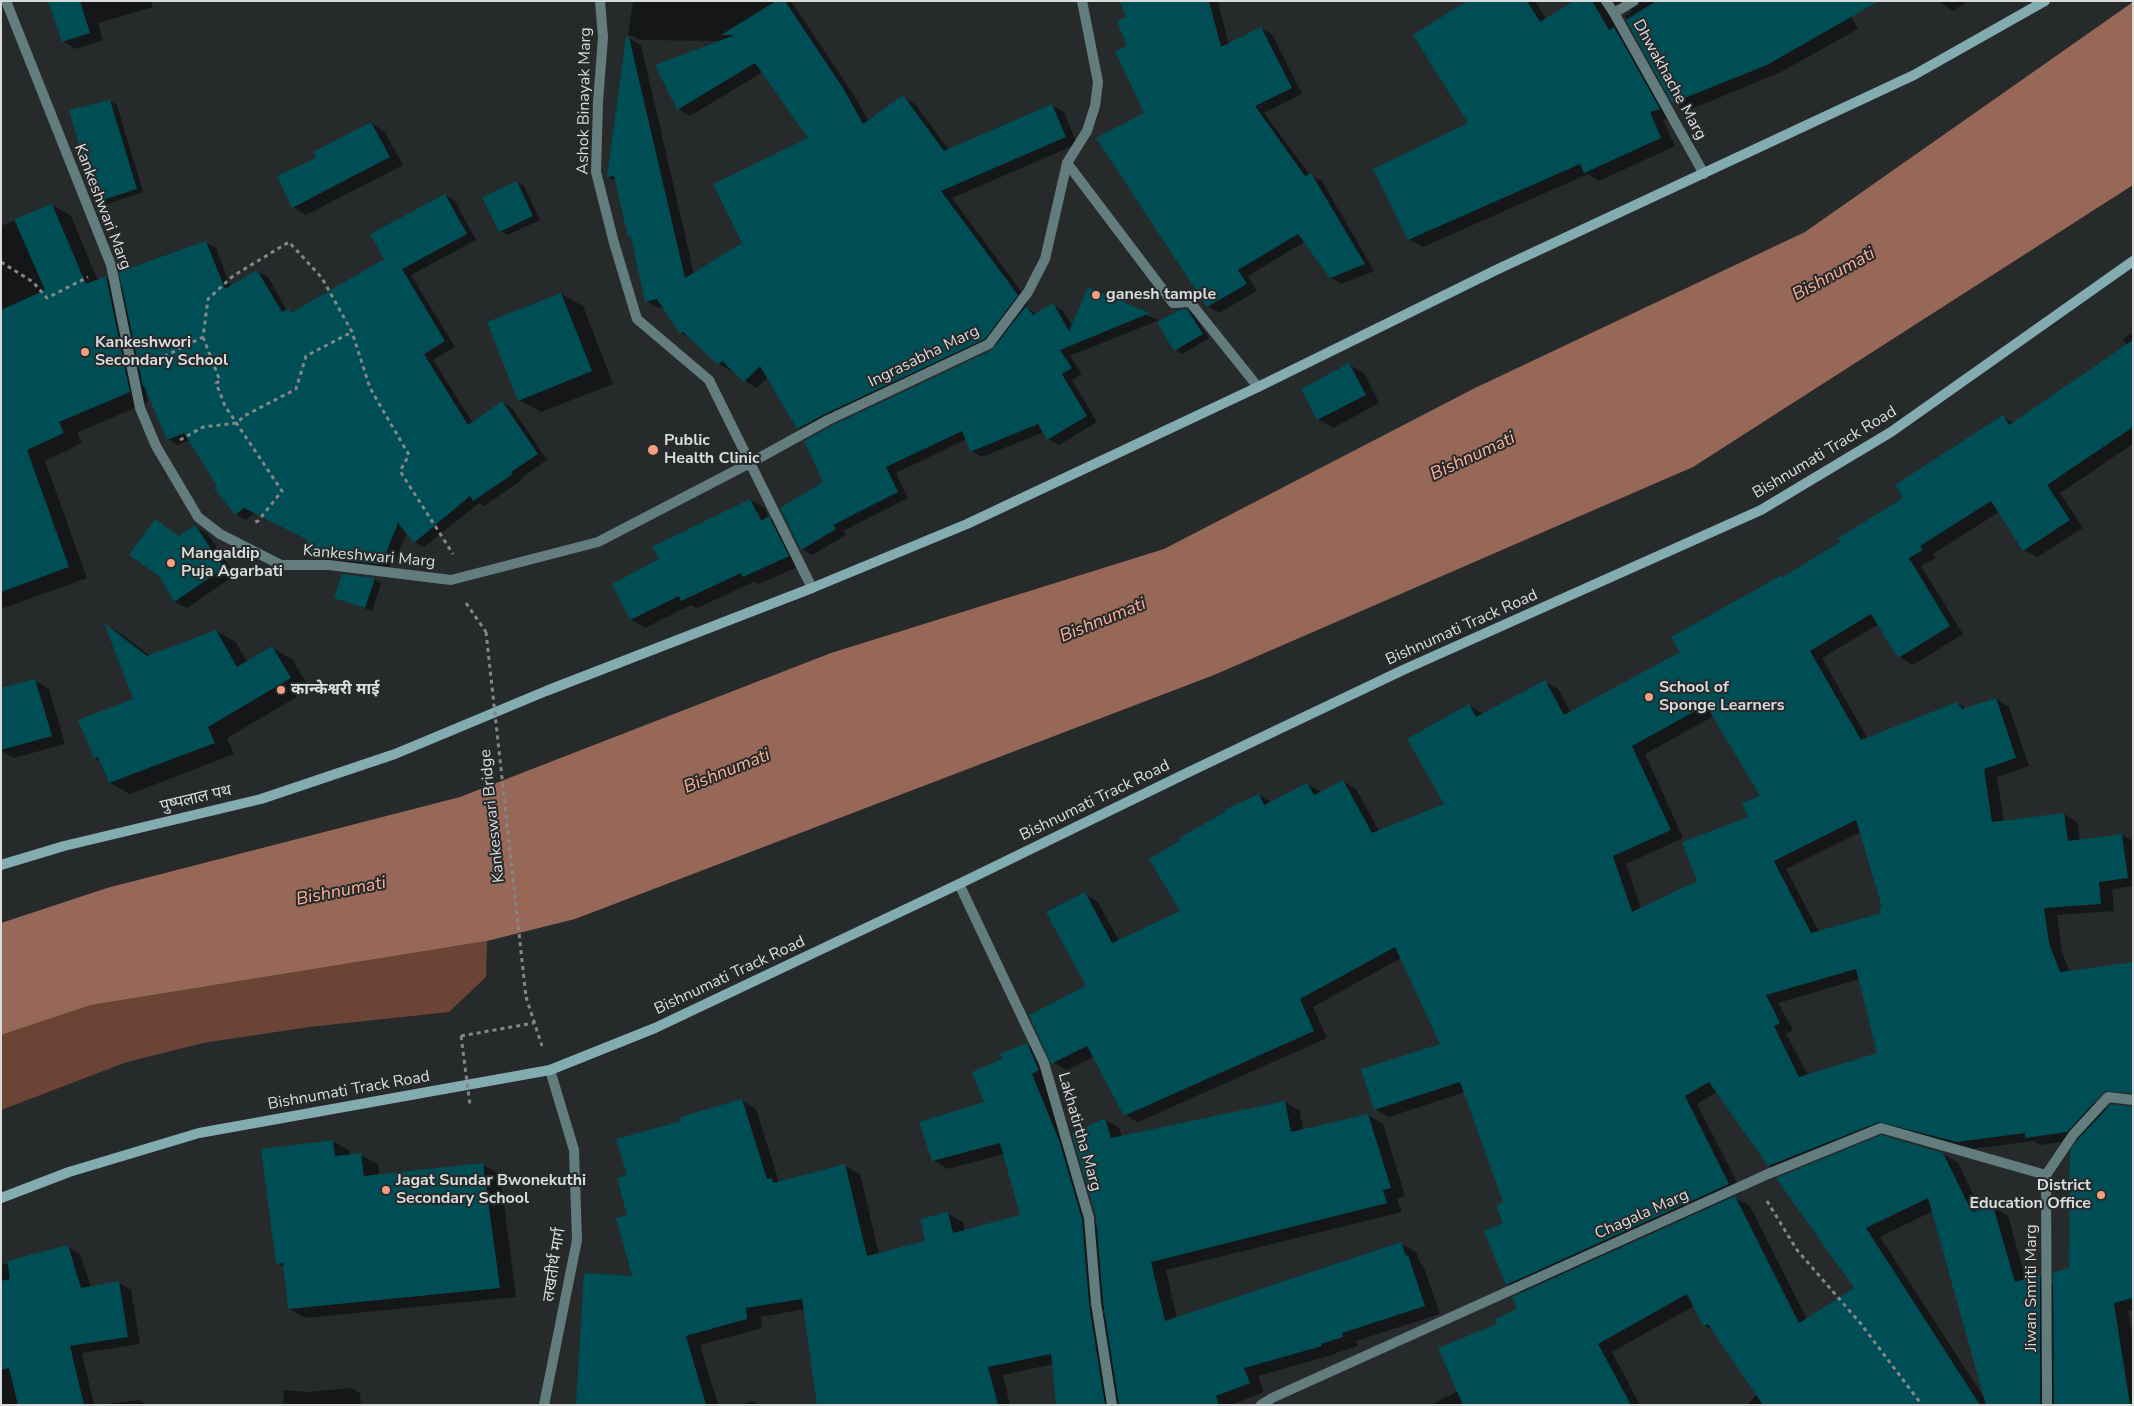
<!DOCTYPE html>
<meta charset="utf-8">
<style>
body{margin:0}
#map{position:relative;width:2134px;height:1406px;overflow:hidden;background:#272a2b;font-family:"Nunito Sans",sans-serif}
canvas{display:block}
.frame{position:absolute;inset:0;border:2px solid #dadcdc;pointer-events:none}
</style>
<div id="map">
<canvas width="2134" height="1406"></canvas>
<div class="frame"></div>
</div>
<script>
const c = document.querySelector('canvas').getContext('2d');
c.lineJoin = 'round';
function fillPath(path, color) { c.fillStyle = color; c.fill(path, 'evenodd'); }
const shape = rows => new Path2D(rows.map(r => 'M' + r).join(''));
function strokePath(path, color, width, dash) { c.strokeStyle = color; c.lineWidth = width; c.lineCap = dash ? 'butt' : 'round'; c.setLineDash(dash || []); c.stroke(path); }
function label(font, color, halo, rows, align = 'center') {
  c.font = font + ' "Nunito Sans","Noto Sans Devanagari",sans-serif'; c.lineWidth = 4; c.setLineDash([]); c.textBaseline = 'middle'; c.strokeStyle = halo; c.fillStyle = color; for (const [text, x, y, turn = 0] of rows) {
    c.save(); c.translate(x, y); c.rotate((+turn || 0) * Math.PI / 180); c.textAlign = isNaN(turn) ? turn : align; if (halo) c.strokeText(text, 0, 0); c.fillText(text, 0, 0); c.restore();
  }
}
fillPath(shape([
 [487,941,486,977,449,1012,309,1027,203,1043,127,1062,1,1110,1,1035,91,1005]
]), '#6b4435');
fillPath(shape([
 [2133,2,2133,185,1693,467,1214,675,575,919,487,941,91,1005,1,1035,1,923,107,888,460,797,831,653,1164,549,1475,388,1805,232]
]), '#976857');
fillPath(shape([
 [50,1,151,1,153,7,98,23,103,40,76,49,63,41],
 [633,1,791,1,855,97,869,122,903,97,915,104,949,150,1052,105,1064,112,1077,144,952,198,1029,302,1025,307,1037,314,1053,305,1063,311,1073,327,1088,289,1160,321,1187,310,1194,315,1209,338,1182,354,1175,350,1157,321,1070,356,1082,374,1072,380,1097,422,1059,445,1048,439,1044,432,982,457,971,451,967,439,896,473,908,498,843,531,846,535,812,555,802,549,825,482,993,351,998,344,837,420,810,435,798,428,768,377,757,388,745,381,732,369,731,371,719,364,693,340,681,333,664,307,658,308,646,301,632,238,629,236,616,181,608,177,629,38,641,45,694,274,744,243,810,138,763,72,690,116,678,109,722,41,640,40,628,34],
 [1165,1,1218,1,1229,45,1261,28,1272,34,1302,94,1264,113,1310,175,1322,181,1374,271,1341,284,1330,277,1304,242,1248,276,1257,291,1219,313,1208,306,1098,139,1145,113,1129,46],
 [1470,1,1535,1,1546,19,1577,1,1842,1,1858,29,1781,72,1687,111,1673,102,1625,16,1632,11,1617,3,1613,7,1673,117,1663,120,1675,146,1599,181,1588,174,1423,247,1409,239,1469,124],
 [1939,1,1968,1,1953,11],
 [110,101,117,105,143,192,104,205,97,201],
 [371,123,384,131,403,165,306,215,293,207,318,159],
 [517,182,524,186,540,220,507,235,500,231],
 [445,195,455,201,476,240,411,275,455,347,433,360,473,423,502,402,512,408,547,460,521,478,522,480,484,506,479,503,424,547,414,542,407,532,395,561,392,560,389,569,332,563,305,548,309,540,255,513,246,520,236,514,189,440,178,445,168,439,145,387,148,402,77,433,82,443,45,461,87,578,1,609,1,226,52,205,71,216,98,281,106,278,124,288,206,243,216,248,231,287,257,271,268,277,287,311,289,310,294,313,385,259],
 [561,294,583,306,613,384,541,412,519,400],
 [2133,333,2133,444,2060,493,2083,528,2037,557,2024,550,1999,512,1933,554,1935,558,1921,566,1963,634,1913,665,1899,657,1879,624,1822,658,1868,739,1957,703,1967,709,1996,699,2009,707,2029,766,1997,777,2004,822,2064,814,2077,822,2080,840,2122,835,2133,841,2133,886,2112,889,2114,911,2057,915,2062,952,2070,972,2133,1090,2068,1093,2095,1102,2108,1109,2133,1114,2133,1310,2128,1311,2133,1339,2133,1405,1747,1405,1757,1394,1714,1331,1704,1325,1694,1306,1612,1352,1640,1405,1431,1405,1458,1391,1499,1324,1735,1198,1750,1206,1807,1319,1856,1289,1778,1179,1943,1154,1958,1163,1981,1210,1993,1207,2008,1216,2026,1280,2039,1277,2055,1285,2070,1269,2080,1139,2040,1145,2033,1141,1971,1149,1893,1129,1783,1173,1769,1165,1717,1092,1697,1104,1742,1192,1521,1292,1507,1284,1505,1202,1465,1092,1389,1117,1375,1109,1442,1044,1401,958,1313,1007,1327,1038,1138,1122,1125,1115,1094,1057,1067,1070,1054,1063,1087,987,1085,894,1098,902,1119,941,1182,912,1259,795,1272,803,1307,784,1321,792,1343,781,1356,789,1379,831,1445,805,1469,705,1484,715,1545,682,1558,689,1571,713,1681,652,1782,576,1784,577,1842,543,1905,498,2003,417,2014,423,2127,345,2123,339],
 [1714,716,1762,796,1749,817,1699,881,1641,909,1626,864,1683,838,1645,754],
 [1861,832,1883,908,1882,914,1819,932,1786,869],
 [1860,979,1878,1054,1808,1075,1786,1034,1793,1030,1778,1003],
 [1933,1211,1985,1399,1880,1237],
 [1349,365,1364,373,1379,403,1333,428,1318,419],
 [750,500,765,508,769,518,783,526,802,565,759,584,754,582,697,608,691,605,645,628,630,619,661,560],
 [755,511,757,511,764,526,762,527],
 [155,521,180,537,195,527,207,533,235,575,187,608,175,602,160,576],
 [374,579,381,583,372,611,336,597],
 [107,626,124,636,150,656,216,631,236,642,247,662,272,648,292,659,310,689,227,738,234,754,130,794,110,783,102,762,95,758,134,700],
 [35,681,49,689,65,744,14,758,1,751,1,690],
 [1027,1044,1042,1053,1074,1150,1097,1228,1104,1119,1119,1128,1122,1137,1285,1102,1300,1111,1303,1130,1368,1115,1383,1124,1405,1196,1397,1199,1402,1212,1166,1270,1177,1318,1401,1244,1416,1252,1420,1263,1423,1265,1440,1314,1356,1341,1358,1346,1336,1353,1336,1354,1258,1376,1264,1392,1231,1405,1057,1405,1053,1364,1003,1375,1010,1405,833,1405,805,1309,761,1317,762,1328,700,1345,718,1405,602,1405,634,1277,628,1216,628,1176,683,1122,741,1100,756,1109,779,1182,845,1166,860,1174,879,1254,927,1241,948,1214,963,1222,965,1231,1022,1216,1004,1154,948,1169,933,1160,986,1103,1003,1060],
 [1084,1299,1106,1312,1106,1315,1083,1302],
 [333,1141,350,1151,350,1156,361,1155,378,1164,379,1176,483,1165,500,1174,516,1297,306,1318,289,1309,285,1267,277,1263,262,1150],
 [67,1246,80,1254,91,1287,119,1283,131,1290,140,1344,82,1353,94,1405,1,1405,1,1265],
 [351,1388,360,1393,361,1405,283,1405,284,1390,307,1392],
 [139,1400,147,1405,98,1405],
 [753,1401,759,1405,740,1405]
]), '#0007');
fillPath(shape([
 [48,1,80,1,90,33,62,42],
 [776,1,785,1,843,88,863,124,903,95,944,151,1052,104,1066,137,941,191,1018,295,985,339,825,414,797,429,760,366,744,382,722,361,718,365,683,332,680,334,657,299,645,302,631,237,628,237,614,176,607,177,626,37,629,37,685,278,742,243,713,184,808,138,755,63,677,110,655,65,735,35,721,35],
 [1120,1,1209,1,1221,47,1261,27,1292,88,1255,106,1305,176,1311,173,1365,264,1330,278,1298,234,1238,270,1247,284,1207,307,1096,138,1144,113,1115,51,1127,46,1117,21,1126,17],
 [1467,1,1527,1,1540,22,1574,1,1592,1,1609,30,1614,27,1660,109,1650,112,1661,138,1584,173,1580,164,1408,240,1373,169,1468,123,1413,35],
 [1656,1,1879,1,1767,65,1672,103,1626,20],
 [110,100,137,189,96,202,69,110],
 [371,122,390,157,292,208,277,176,316,158,313,152],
 [517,181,533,216,499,232,482,197],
 [445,194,467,234,402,269,445,341,424,354,468,425,502,401,538,454,511,472,513,474,473,501,470,496,414,543,398,523,385,556,382,555,379,564,321,558,303,548,308,540,244,508,235,515,214,488,217,486,184,433,167,440,144,386,143,386,119,272,206,241,225,289,257,270,282,312,289,308,291,313,384,259,370,234],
 [52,204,86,284,106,276,130,392,59,422,64,433,27,450,69,567,1,592,1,310,45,290,14,219],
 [1088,287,1150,313,1060,350,1072,368,1062,374,1087,416,1047,440,1038,424,970,452,962,431,886,467,898,492,833,525,836,529,801,550,780,508,823,482,804,441,831,426,992,350,1026,306,1033,315,1053,303,1069,331],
 [561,293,592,371,518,401,487,322],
 [1187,309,1203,334,1174,351,1157,322,1179,310],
 [2133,340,2133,427,2047,485,2070,520,2023,551,1991,501,1920,546,1923,550,1909,558,1950,626,1898,658,1871,614,1810,651,1861,740,1957,702,1962,709,1996,698,2016,758,1984,769,1992,822,2064,813,2068,841,2122,834,2128,878,2099,882,2101,904,2044,908,2049,943,2060,972,2133,962,2133,1093,2105,1091,2067,1132,2025,1138,2025,1133,1957,1142,1879,1122,1768,1166,1709,1082,1685,1096,1729,1184,1506,1285,1484,1231,1503,1223,1496,1205,1503,1202,1460,1082,1374,1110,1361,1069,1440,1044,1395,947,1300,999,1314,1031,1124,1116,1087,1046,1051,1064,1029,1015,1086,986,1046,912,1085,892,1112,943,1180,911,1149,859,1181,840,1179,838,1225,812,1224,810,1259,794,1264,805,1307,783,1314,795,1343,780,1372,833,1444,804,1407,739,1469,704,1476,717,1545,680,1564,715,1680,652,1671,637,1782,575,1783,577,1840,542,1838,538,1903,498,1895,485,2003,415,2009,425],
 [1706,705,1760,796,1742,803,1748,817,1682,842,1697,881,1632,912,1613,856,1671,830,1632,746],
 [1856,820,1882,907,1879,907,1881,913,1811,933,1774,861],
 [1856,969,1877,1053,1799,1077,1774,1026,1780,1023,1766,995],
 [1349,363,1366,395,1317,420,1301,389],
 [750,499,761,521,769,516,789,556,743,577,741,573,681,601,679,596,630,620,612,584,659,559,652,547],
 [155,519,179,536,195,525,224,568,174,602,160,577,129,555],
 [342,574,375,578,365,608,334,598],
 [104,623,147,656,216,630,237,667,272,646,291,678,208,727,215,743,109,783,98,757,94,758,78,720,133,699],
 [35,679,52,736,1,750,1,688],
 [1027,1043,1039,1070,1032,1074,1059,1140,1082,1219,1089,1304,1105,1405,1056,1405,1051,1354,988,1367,998,1405,817,1405,802,1299,746,1308,747,1319,686,1336,706,1405,576,1405,584,1273,632,1276,616,1218,627,1215,617,1178,627,1175,616,1139,681,1121,680,1117,742,1099,767,1179,772,1178,773,1183,845,1164,867,1256,925,1241,920,1219,948,1212,953,1233,1020,1215,1000,1143,932,1161,919,1122,984,1102,972,1072,1002,1059,1000,1054],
 [1285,1101,1291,1132,1368,1114,1391,1188,1383,1190,1387,1203,1151,1262,1165,1321,1401,1242,1406,1256,1408,1255,1425,1306,1342,1333,1343,1337,1321,1344,1322,1346,1244,1368,1250,1383,1216,1396,1219,1405,1119,1405,1103,1302,1096,1217,1072,1134,1105,1118,1111,1138],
 [2111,1104,2133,1107,2133,1298,2114,1303,2130,1405,2054,1405,2053,1272,2069,1268,2070,1151,2078,1139],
 [1881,1135,1943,1153,1972,1212,1993,1206,2015,1282,2040,1275,2040,1405,1986,1405,1928,1198,1866,1228,1980,1405,1763,1405,1708,1324,1703,1326,1687,1294,1598,1344,1631,1405,1463,1405,1438,1348,1497,1324,1495,1319,1517,1309,1512,1297,1735,1196,1799,1323,1854,1288,1776,1178],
 [333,1140,335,1156,361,1153,364,1176,483,1163,500,1288,288,1309,283,1263,276,1264,261,1149],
 [68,1245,81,1288,119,1281,128,1337,70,1346,84,1405,18,1405,9,1368,1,1370,1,1281,10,1279,7,1261]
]), '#004e55');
strokePath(shape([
 [1,262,33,282,47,298,88,277],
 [203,337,220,381,216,383,225,406,282,491,258,521,253,523],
 [157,360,203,337,208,299,233,276,289,242,322,278,352,332,370,388,409,455,400,471,453,554],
 [180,440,203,427,237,423,244,416,296,389,306,356,352,332],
 [466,603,486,632],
 [526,997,542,1046],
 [461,1036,534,1023],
 [1767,1201,1797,1250,1861,1324,1922,1405]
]), '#848687', 3, [4, 4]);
strokePath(shape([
 [6,1,111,265,140,408,156,446,198,517,220,534,281,565,329,565,451,580,598,542,750,463,828,420,989,344,1028,292,1045,259,1067,163],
 [600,1,603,37,598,102,596,172,614,243,637,319,709,380,812,588],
 [1082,1,1098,82,1095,106,1087,131,1067,163,1173,303,1190,302,1258,387],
 [1606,1,1614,13,1704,174],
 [1614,13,1634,1],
 [959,884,1044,1063,1089,1218,1096,1303,1112,1405],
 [1261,1405,1272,1398,1768,1174,1881,1128,2046,1175],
 [2047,1405,2046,1175,2073,1135,2108,1097,2133,1100]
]), '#637d7f', 10);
strokePath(shape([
 [544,1405,577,1240,574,1150,550,1070]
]), '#637d7f', 10);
strokePath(shape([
 [1,865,64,846,261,799,395,754,546,691,812,588,967,524,1258,387,1496,270,1914,75,2045,1],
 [1,1198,69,1172,199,1133,550,1070,655,1028,959,884,1191,771,1403,670,1761,510,1891,432,2133,261]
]), '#83acb0', 10);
strokePath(shape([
 [486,632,526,997],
 [461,1036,470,1105]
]), '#848687', 3, [4, 4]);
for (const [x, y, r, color] of [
 [1096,295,5,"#f2a081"],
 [85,352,5,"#f2a081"],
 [653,450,6,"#f2a081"],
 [171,563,5,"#f2a081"],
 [281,690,5,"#f2a081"],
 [1649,697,5,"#f2a081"],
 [386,1190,5,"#f2a081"],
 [2101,1195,5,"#f2a081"]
]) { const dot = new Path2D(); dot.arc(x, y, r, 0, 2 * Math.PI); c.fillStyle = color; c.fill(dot); strokePath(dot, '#272a2b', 2); }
label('16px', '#dadcdc', '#272a2b', [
 ["Dhwakhache Marg",1669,80,61],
 ["Ashok Binayak Marg",585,101,-89],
 ["Kankeshwari Marg",102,207,69],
 ["Ingrasabha Marg",924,357,-26],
 ["Bishnumati Track Road",1825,453,-31],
 ["Kankeshwari Marg",369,557,5],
 ["Bishnumati Track Road",1462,628,-24],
 ["पुष्पलाल पथ",196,799,-13],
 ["Bishnumati Track Road",1095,801,-26],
 ["Kankeswari Bridge",493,816,-96],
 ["Bishnumati Track Road",730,976,-25],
 ["Bishnumati Track Road",349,1091,-10],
 ["Lakhatirtha Marg",1079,1132,74],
 ["Chagala Marg",1642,1215,-24],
 ["लखतीर्थ मार्ग",555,1265,-81],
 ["Jiwan Smriti Marg",2032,1288,-90]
]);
label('bold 16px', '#dadcdc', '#272a2b', [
 ["ganesh tample",1106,295],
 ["Kankeshwori",95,343],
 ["Secondary School",95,361],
 ["Public",664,441],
 ["Health Clinic",664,459],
 ["Mangaldip",181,554],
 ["Puja Agarbati",181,572],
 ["School of",1659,688],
 ["Sponge Learners",1659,706],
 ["कान्केश्वरी माई",291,690],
 ["Jagat Sundar Bwonekuthi",396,1181],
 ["Secondary School",396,1199],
 ["District",2091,1186,"right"],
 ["Education Office",2091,1204,"right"]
], 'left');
label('italic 18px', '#fbb094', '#272a2b', [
 ["Bishnumati",1834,275,-29],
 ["Bishnumati",1473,457,-25],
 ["Bishnumati",1103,621,-22],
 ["Bishnumati",727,772,-22],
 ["Bishnumati",341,892,-11]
]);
</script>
